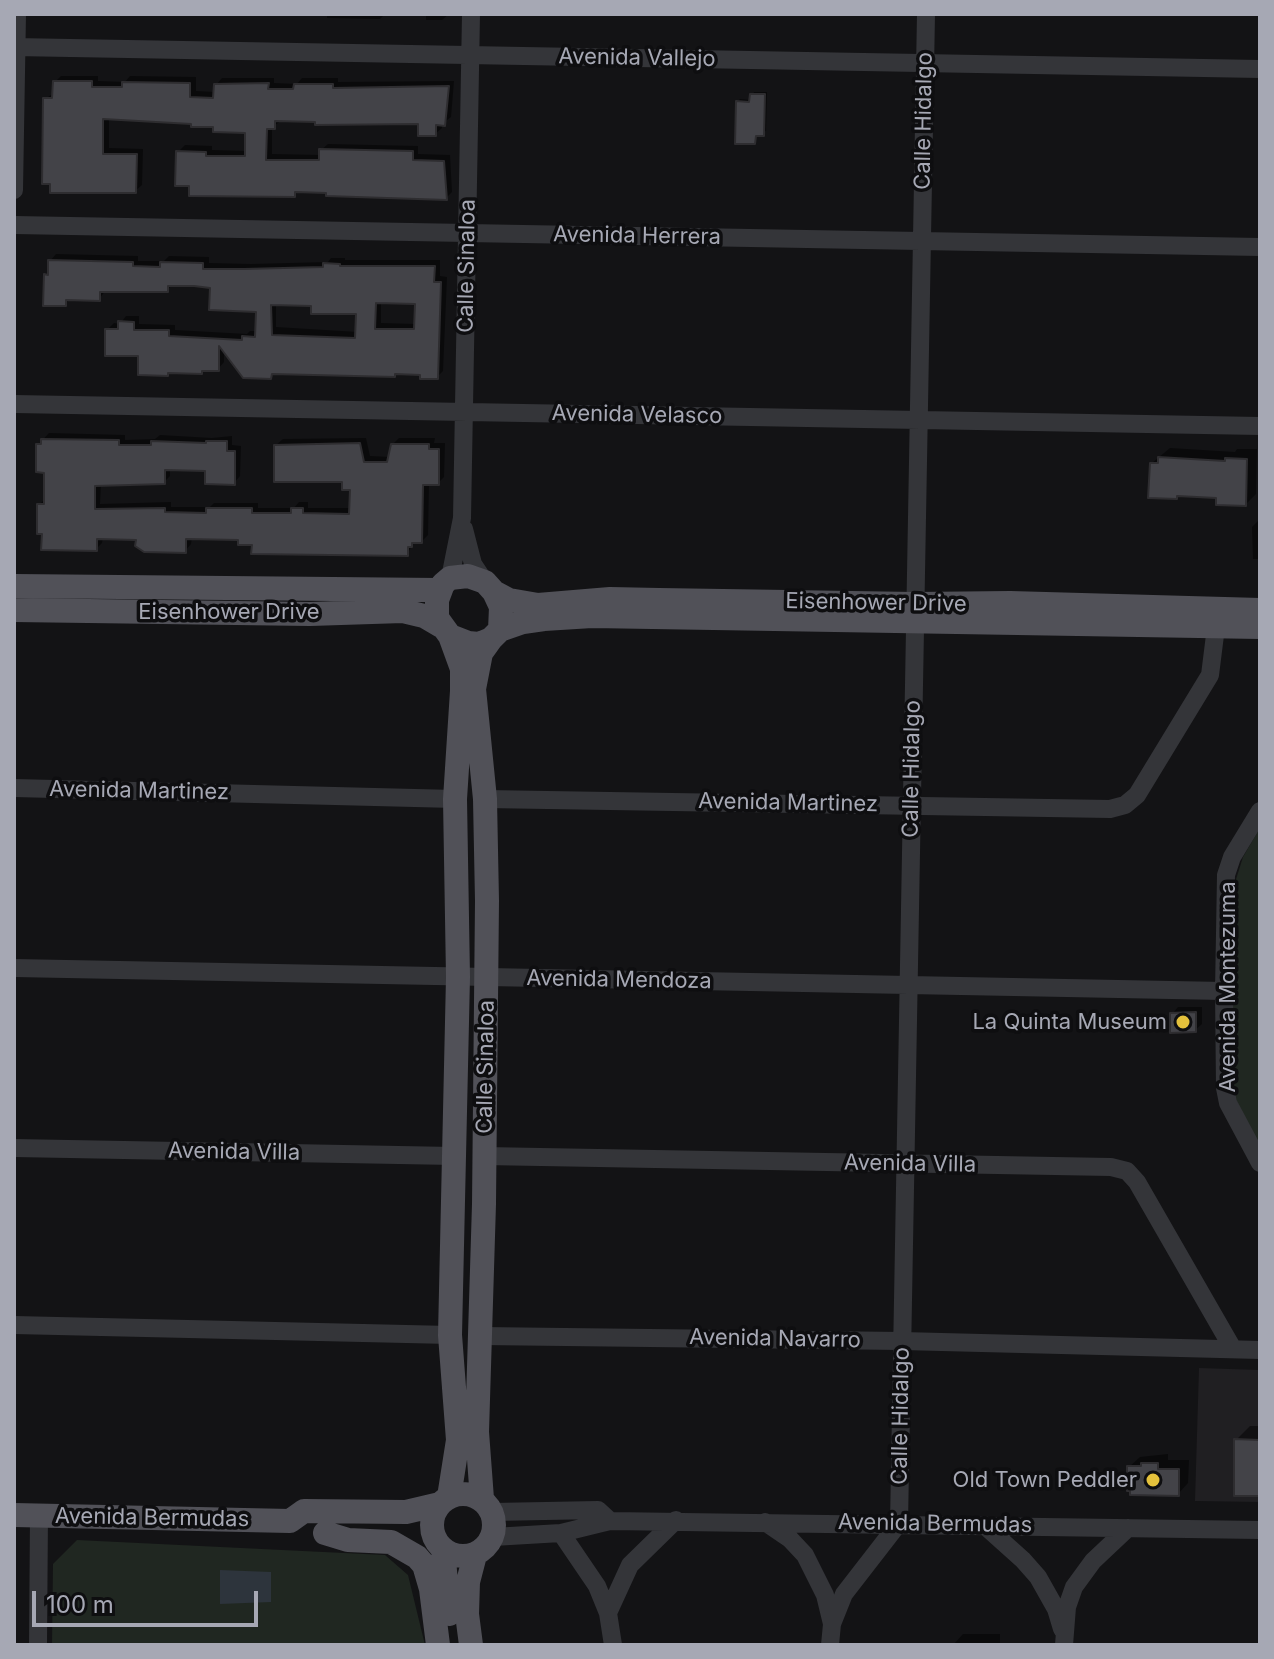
<!DOCTYPE html>
<style>
body{margin:0}
#map{position:relative;width:1274px;height:1659px;overflow:hidden;background:#131315;font-family:Inter,sans-serif}
canvas{display:block}
.frame{position:absolute;inset:0;border:16px solid #a6a8b4;pointer-events:none}
.scale{position:absolute;left:32px;top:1591px;width:226px;height:36px;box-sizing:border-box;border:4px solid #a6a8b4;border-top:0;padding-left:10px;font-size:24px;line-height:28px;white-space:nowrap;color:#a6a8b4;-webkit-text-stroke:6px #0e0e10;paint-order:stroke}
</style>
<div id="map">
<canvas width="1274" height="1659"></canvas>
<div class="frame"></div>
<div class="scale">100 m</div>
</div>
<script>
const c = document.querySelector('canvas').getContext('2d');
c.lineJoin = 'round';
function fillPath(path, color) { c.fillStyle = color; c.fill(path, 'evenodd'); }
const shape = rows => new Path2D(rows.map(r => 'M' + r).join(''));
function strokePath(path, color, width, dash) { c.strokeStyle = color; c.lineWidth = width; c.lineCap = dash ? 'butt' : 'round'; c.setLineDash(dash || []); c.stroke(path); }
function label(font, color, halo, rows, align = 'center') {
  c.font = font + ' Inter,sans-serif'; c.lineWidth = 7; c.setLineDash([]); c.textBaseline = 'middle'; c.strokeStyle = halo; c.fillStyle = color; for (const [text, x, y, turn = 0] of rows) {
    c.save(); c.translate(x, y); c.rotate((+turn || 0) * Math.PI / 180); c.textAlign = isNaN(turn) ? turn : align; if (halo) c.strokeText(text, 0, 0); c.fillText(text, 0, 0); c.restore();
  }
}
fillPath(shape([
 [1199,1368,1260,1370,1260,1502,1195,1501]
]), '#201f22');
fillPath(shape([
 [1260,828,1260,1148,1233,1094,1233,889,1243,857],
 [77,1540,385,1555,408,1575,425,1645,52,1645,53,1564]
]), '#202721');
fillPath(shape([
 [220,1570,271,1572,271,1602,220,1604]
]), '#2d343c');
fillPath(shape([
 [148,14,168,14,166,16],
 [224,14,279,14,229,16],
 [292,14,385,14,380,19,327,18,327,15],
 [426,14,449,14,442,20,426,20],
 [61,76,98,76,98,81,125,82,130,76,196,77,196,91,215,92,216,85,222,78,274,78,274,83,297,84,302,78,338,78,338,82,454,81,451,117,442,124,442,128,435,134,420,122,281,121,272,127,272,154,321,155,321,150,328,144,418,146,418,154,450,155,452,192,446,198,328,191,299,190,295,195,191,184,178,152,185,145,212,146,212,150,247,151,247,131,193,122,109,117,109,148,143,149,142,185,135,191,45,99,54,93,55,82],
 [754,92,767,92,766,131,757,134,755,142,738,101,740,99,751,100],
 [56,254,138,256,138,261,164,261,169,256,209,257,209,263,251,264,328,262,331,258,345,258,345,260,440,260,440,276,447,277,443,371,437,377,422,373,398,372,394,375,276,372,271,377,224,350,224,362,218,369,171,371,168,374,107,330,114,323,120,324,126,316,139,316,139,324,175,325,175,330,247,334,250,331,258,331,258,310,212,287,173,284,167,290,106,290,99,299,71,298,65,304,46,275,50,272,50,261],
 [381,302,417,302,416,324,381,323],
 [276,303,313,304,358,312,358,332,276,327],
 [49,433,125,435,125,440,155,439,160,435,212,438,232,436,232,445,241,446,240,476,234,483,207,469,170,468,170,476,164,482,101,484,100,504,171,502,171,507,210,507,214,503,258,503,258,508,294,508,299,502,308,502,308,508,351,508,352,488,344,480,276,445,283,439,366,438,370,456,390,457,392,445,399,438,435,438,434,443,445,443,444,477,438,483,429,483,428,535,422,541,415,541,407,554,254,544,240,538,192,537,191,544,185,551,138,538,103,537,102,543,96,549,39,505,46,498,46,471,38,445],
 [1170,448,1235,452,1237,449,1257,449,1256,494,1246,504,1218,496,1180,494,1177,497,1152,463],
 [1260,519,1260,569,1259,559,1253,559,1252,527],
 [1178,1007,1202,1007,1202,1024,1195,1030,1172,1014],
 [1250,1426,1260,1426,1260,1494,1236,1440],
 [1168,1454,1168,1460,1189,1460,1188,1483,1178,1494,1129,1467,1140,1457],
 [963,1634,1000,1634,1000,1645,953,1645]
]), '#0007');
const building = shape([
 [53,81,92,81,92,87,122,87,122,82,190,83,190,97,213,98,214,84,269,83,268,89,293,89,294,84,333,84,333,88,449,86,445,126,436,125,436,136,418,136,418,124,315,125,315,122,275,121,275,129,267,129,266,160,319,160,319,149,413,151,413,160,444,161,447,200,326,196,326,193,295,192,295,197,189,196,189,186,175,186,176,151,206,152,206,156,245,156,245,133,213,132,213,127,191,127,191,124,103,119,103,154,137,154,136,193,50,193,50,184,42,184,43,98,52,98,53,81],
 [750,94,765,94,764,136,756,136,755,144,735,144,736,101,749,102,750,94],
 [48,260,133,262,133,266,160,267,160,262,203,263,203,269,244,269,323,267,323,263,340,264,340,266,435,266,434,282,441,282,438,379,420,379,420,375,395,374,395,377,272,374,271,379,243,378,219,346,219,371,202,371,202,374,168,373,168,376,138,375,138,356,105,356,105,329,118,329,118,321,134,322,134,330,169,330,169,336,242,340,242,336,255,337,256,312,209,310,210,288,194,286,168,286,168,292,100,292,100,301,66,300,66,306,43,306,44,274,48,275,48,260],
 [376,303,415,304,414,329,375,329,376,303],
 [271,305,311,306,311,314,356,314,355,338,272,335,271,305],
 [41,439,119,440,119,445,151,445,151,441,206,443,206,441,227,441,227,451,235,451,235,485,205,484,205,471,165,470,165,484,95,486,95,509,165,508,165,512,206,513,206,508,252,508,252,513,291,513,291,508,303,508,303,513,349,514,350,490,342,490,342,482,274,482,274,445,360,443,364,462,387,462,391,444,429,444,429,449,439,449,439,485,423,485,422,543,412,543,412,547,408,547,408,556,251,554,252,545,238,545,238,540,186,539,186,553,144,552,135,546,136,540,97,539,97,551,41,550,42,534,37,534,37,504,44,504,44,473,36,472,36,444,41,444,41,439],
 [1158,457,1225,461,1225,458,1247,459,1246,506,1216,505,1216,498,1177,496,1177,499,1148,498,1150,463,1158,463,1158,457],
 [1196,1012,1196,1032,1170,1033,1170,1013,1196,1012],
 [1234,1439,1260,1440,1260,1496,1234,1496,1234,1439],
 [1141,1463,1158,1463,1158,1469,1179,1469,1179,1496,1130,1495,1130,1491,1127,1491,1127,1466,1141,1466,1141,1463]
]);
fillPath(building, '#434348');
strokePath(building, '#2e2d30', 2);
strokePath(shape([
 [14,47,1260,69],
 [14,190,17,14],
 [14,225,1260,247],
 [14,404,1260,426],
 [464,529,473,564,485,582],
 [450,578,462,518,471,14],
 [14,788,455,799],
 [485,799,1110,809,1125,805,1137,795,1210,675,1216,627],
 [1260,811,1232,857,1226,875,1224,991,1225,1088,1228,1103,1260,1163],
 [14,968,1224,991],
 [14,1148,454,1156],
 [484,1156,1111,1167,1127,1171,1137,1182,1233,1349],
 [14,1325,450,1335],
 [481,1336,902,1341,1260,1350],
 [492,1512,598,1510,610,1521],
 [765,1522,790,1539,805,1555,825,1595,832,1624],
 [984,1525,1023,1560,1038,1577,1056,1609,1062,1629],
 [561,1533,597,1586,608,1613,613,1645],
 [493,1537,561,1533,610,1521,1260,1530],
 [608,1613,630,1565,676,1520],
 [38,1645,39,1515],
 [830,1645,832,1624,844,1594,899,1523,926,14],
 [1064,1645,1067,1607,1074,1587,1093,1561,1128,1528]
]), '#343539', 18);
strokePath(shape([
 [468,576,485,582,494,592,501,607,500,630,491,639,479,644,468,643,450,636,437,618,437,600,443,584,450,578,468,576],
 [14,586,439,590],
 [494,592,509,600,538,605,610,599,659,600,915,604,1010,603,1260,610],
 [14,610,310,614,403,611,424,616,441,626],
 [500,630,523,622,544,619,592,616,1260,627],
 '432 1525a31 31 0 1 1 62 0a31 31 0 1 1-62 0Z',
 [449,1497,458,1440,450,1335,458,977,455,799,462,691,462,669,450,636],
 [482,1499,477,1432,484,1204,487,901,485,799,474,689,481,653,491,639],
 [14,1515,290,1521,304,1511,406,1512,440,1504],
 [325,1533,348,1540,391,1542,417,1557,424,1565,431,1589,438,1645],
 [443,1549,449,1614],
 [471,1645,467,1614,468,1582,475,1555]
]), '#515158', 24);
for (const [x, y, r, color] of [
 [1183,1022,8,"#e4c13c"],
 [1153,1480,8,"#e4c13c"]
]) { const dot = new Path2D(); dot.arc(x, y, r, 0, 2 * Math.PI); c.fillStyle = color; c.fill(dot); strokePath(dot, '#0e0e10', 3); }
label('22px', '#a6a8b4', '#0e0e10', [
 ["Avenida Vallejo",637,58,1],
 ["Calle Hidalgo",924,121,-89],
 ["Avenida Herrera",637,236,1],
 ["Calle Sinaloa",467,266,-89],
 ["Avenida Velasco",637,415,1],
 ["Eisenhower Drive",876,603,1],
 ["Eisenhower Drive",229,612],
 ["Calle Hidalgo",912,769,-89],
 ["Avenida Martinez",139,791,1],
 ["Avenida Martinez",788,803,1],
 ["Avenida Mendoza",619,980,1],
 ["Avenida Montezuma",1228,987,-90],
 ["Calle Sinaloa",486,1067,-89],
 ["Avenida Villa",234,1152,1],
 ["Avenida Villa",910,1164,1],
 ["Avenida Navarro",775,1339,1],
 ["Calle Hidalgo",901,1416,-89],
 ["Avenida Bermudas",152,1518,1],
 ["Avenida Bermudas",935,1524,1]
]);
label('22px', '#a6a8b4', '#0e0e10', [
 ["La Quinta Museum",1167,1022],
 ["Old Town Peddler",1137,1480]
], 'right');
</script>
